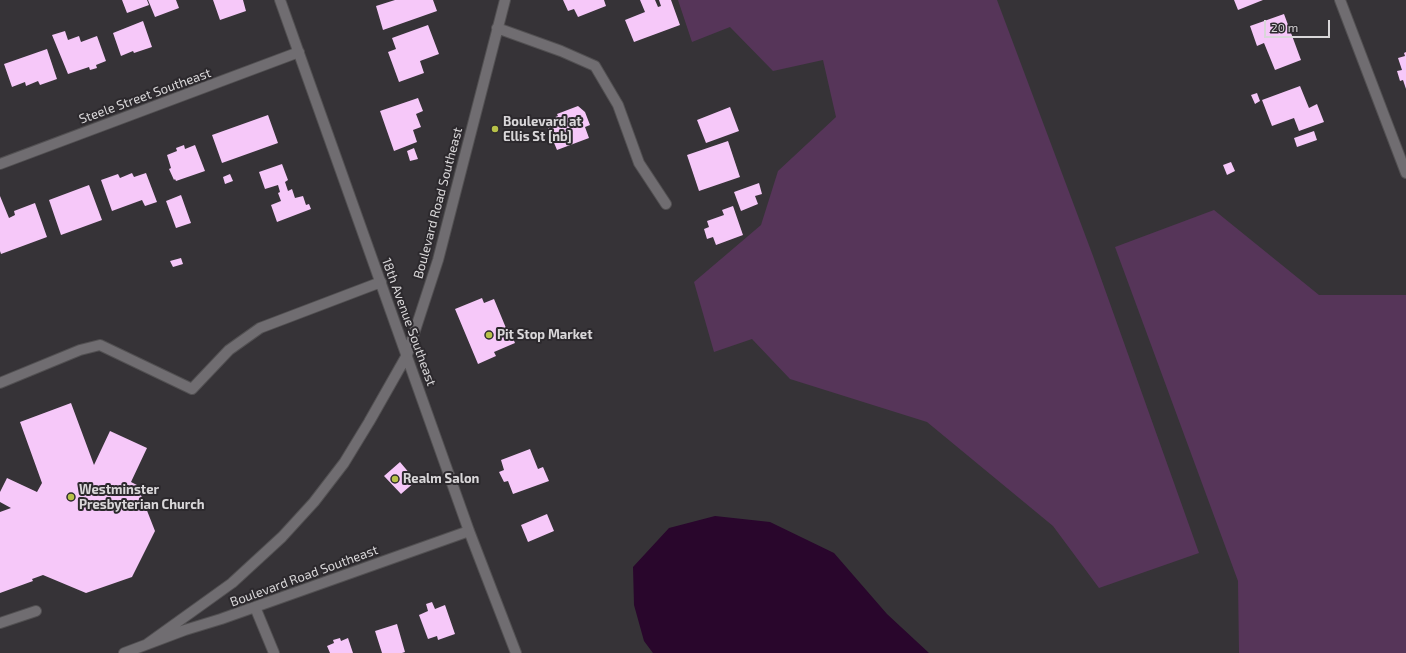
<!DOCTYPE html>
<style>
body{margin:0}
#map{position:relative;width:1406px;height:653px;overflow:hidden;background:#363337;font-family:"Exo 2",sans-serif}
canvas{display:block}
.scale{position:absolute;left:1264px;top:20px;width:66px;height:18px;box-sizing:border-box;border:2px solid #d9d7d9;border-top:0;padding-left:5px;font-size:12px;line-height:14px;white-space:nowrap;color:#d9d7d9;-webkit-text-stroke:3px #2c292d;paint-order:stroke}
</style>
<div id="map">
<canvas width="1406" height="653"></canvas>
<div class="scale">20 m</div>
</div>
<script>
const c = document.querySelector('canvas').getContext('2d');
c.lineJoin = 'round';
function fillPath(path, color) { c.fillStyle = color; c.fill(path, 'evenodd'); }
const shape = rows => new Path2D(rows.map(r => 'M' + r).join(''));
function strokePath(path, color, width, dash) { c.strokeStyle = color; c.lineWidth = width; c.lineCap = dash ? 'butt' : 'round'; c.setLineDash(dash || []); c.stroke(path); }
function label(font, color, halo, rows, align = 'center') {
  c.font = font + ' "Exo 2",sans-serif'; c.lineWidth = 4; c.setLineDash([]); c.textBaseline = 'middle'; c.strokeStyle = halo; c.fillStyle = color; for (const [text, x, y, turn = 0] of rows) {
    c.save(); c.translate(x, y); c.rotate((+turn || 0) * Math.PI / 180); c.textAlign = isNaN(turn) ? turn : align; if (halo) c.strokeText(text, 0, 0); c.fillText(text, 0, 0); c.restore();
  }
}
fillPath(shape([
 [678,0,997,0,1093,256,1199,553,1099,588,1053,526,927,422,790,379,752,339,714,352,694,282,761,225,778,171,836,117,823,60,773,71,730,27,692,42],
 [1214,210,1319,295,1406,295,1406,653,1239,653,1238,581,1115,247]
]), '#563559');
fillPath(shape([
 [715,516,770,522,834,553,887,614,929,653,653,653,644,641,634,605,633,567,669,528]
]), '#29062c');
fillPath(shape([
 [122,0,147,0,149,5,127,13],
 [148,0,176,0,179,8,155,17],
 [213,0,243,0,246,11,220,20],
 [395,0,433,0,437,11,383,30,376,6],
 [563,0,604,0,606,6,578,17,574,9,568,11],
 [640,0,655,0,658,7,661,6,659,0,671,0,680,25,634,42,625,20,645,12],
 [1234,0,1263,0,1238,10],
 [1284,14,1301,60,1275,70,1264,43,1257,46,1250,26],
 [143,21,152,47,134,53,133,51,121,56,113,33],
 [428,25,439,54,420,61,424,73,399,82,388,52,396,49,392,38],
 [65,31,68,40,79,36,81,42,97,36,106,61,96,65,97,68,90,70,89,67,68,74,52,35],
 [47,49,57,79,40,85,38,81,26,86,25,82,12,87,4,64],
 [1406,52,1406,89,1403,80,1400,81,1397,71,1402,70,1398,58,1405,56,1404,53],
 [1300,86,1309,108,1317,104,1324,122,1299,131,1294,118,1272,126,1262,100],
 [1257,93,1260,101,1255,104,1251,95],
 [418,98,423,111,416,114,421,127,413,130,417,142,394,151,380,111],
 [578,106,585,112,590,125,585,127,589,138,557,150,545,121,558,116,557,114],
 [730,107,739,131,706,143,697,120],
 [268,115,278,143,222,163,212,135],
 [1314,131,1317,140,1297,147,1294,138],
 [728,141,740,177,699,191,687,155],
 [184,145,185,149,195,145,205,171,176,181,175,179,174,180,169,169,171,168,167,155,177,151,176,148],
 [414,148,418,159,410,161,407,151],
 [1231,162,1235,171,1227,175,1223,165],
 [282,164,288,180,285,182,288,191,292,189,295,198,303,196,306,205,309,204,311,209,277,222,271,205,281,201,278,193,280,192,278,185,265,189,259,172],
 [132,173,134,177,146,173,157,202,145,206,142,200,112,211,101,180,118,174,120,178],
 [230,174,233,181,225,184,223,177],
 [759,183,762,194,755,196,758,204,741,211,734,192],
 [89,185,102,220,61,235,49,200],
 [181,195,191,223,176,228,166,201],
 [0,196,9,218,15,215,14,211,35,203,47,237,1,254,0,251],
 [733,206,743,235,716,245,713,237,707,239,704,229,709,227,707,221,724,215,722,210],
 [181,258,183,264,173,267,170,261],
 [482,298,484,303,494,299,506,328,508,327,515,343,494,352,496,356,478,364,455,309],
 [71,403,94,465,110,431,147,448,131,482,137,485,155,531,132,577,86,593,43,575,32,579,33,581,0,593,0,512,11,508,0,502,0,492,7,478,37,492,42,483,20,422],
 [530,449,538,469,543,467,549,481,513,494,508,481,504,482,499,472,504,470,501,460],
 [400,462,416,481,401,494,384,476],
 [547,514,554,531,528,542,521,525],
 [432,602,435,609,445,605,455,634,438,640,437,636,428,639,419,615,428,611,426,604],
 [397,624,405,652,402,653,382,653,375,631],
 [340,638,341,641,348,638,353,653,330,653,327,646,334,643,333,640]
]), '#f6c8f9');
const minor = shape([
 [280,0,469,531,516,653],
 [1340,0,1406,173],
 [497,28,561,51,595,66,618,105,639,163,666,204],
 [0,164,299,52],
 [0,383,80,350,100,345,192,389,229,350,260,328,381,282],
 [255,607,274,653],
 [0,623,36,611],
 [147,644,232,583,282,537,314,502,344,463,369,422,407,355,438,260,505,0],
 [124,653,185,630,221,619,469,531]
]);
strokePath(minor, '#525052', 12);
strokePath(minor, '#706d71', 10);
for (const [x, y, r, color] of [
 [495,129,4,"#b7c148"],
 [489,335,4,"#b7c148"],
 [395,479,4,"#b7c148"],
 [71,497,4,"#b7c148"]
]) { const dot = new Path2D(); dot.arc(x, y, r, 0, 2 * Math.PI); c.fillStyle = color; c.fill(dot); strokePath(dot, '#2c292d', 1.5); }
label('13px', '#d9d7d9', '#2c292d', [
 ["Steele Street Southeast",145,96,-20],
 ["Boulevard Road Southeast",438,203,-75],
 ["18th Avenue Southeast",409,322,70],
 ["Boulevard Road Southeast",304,576,-20]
]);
label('bold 13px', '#d9d7d9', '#2c292d', [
 ["Boulevard at",503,122],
 ["Ellis St [nb]",503,137],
 ["Pit Stop Market",497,335],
 ["Realm Salon",403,479],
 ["Westminster",79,490],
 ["Presbyterian Church",79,505]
], 'left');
</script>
